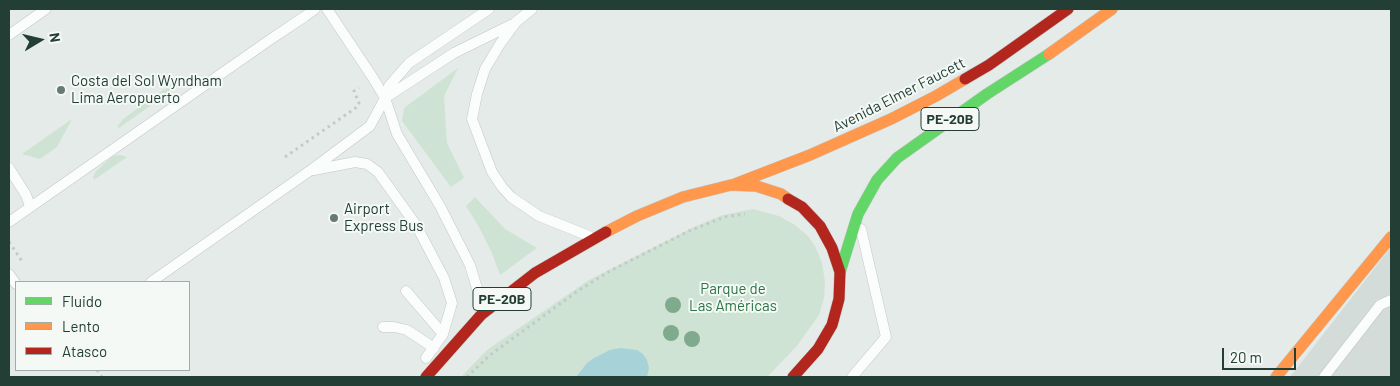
<!DOCTYPE html>
<meta charset="utf-8">
<style>
body{margin:0}
#map{position:relative;width:1400px;height:386px;overflow:hidden;background:#e5ebe8;font-family:Barlow,sans-serif}
canvas{display:block}
.frame{position:absolute;inset:0;border:10px solid #233e35;pointer-events:none}
.legend{position:absolute;left:15px;top:281px;width:175px;height:90px;box-sizing:border-box;background:#f4f9f6;border:1px solid #a0aea9;margin:0;padding:6px 9px;list-style:none;font-size:15px;color:#233e35}
.legend li{display:flex;align-items:center;gap:10px;height:25px}
.legend b{width:25px;border:1px solid #a0aea9}
.north{position:absolute;left:15px;top:15px;width:50px;height:50px;-webkit-text-stroke:4px #f4f9f6;paint-order:stroke;rotate:81deg;font-size:14px;font-weight:700;line-height:20px;text-align:center;color:#233e35}
.north::after{content:'';display:block;margin:auto;width:18px;height:22px;background:#233e35;clip-path:polygon(50% 0,100% 100%,50% 72%,0 100%)}
.scale{position:absolute;left:1222px;top:348px;width:74px;height:22px;box-sizing:border-box;border:2px solid #233e35;border-top:0;padding-left:6px;font-size:15px;line-height:18px;white-space:nowrap;color:#233e35;-webkit-text-stroke:4px #f4f9f6;paint-order:stroke}
</style>
<div id="map">
<canvas width="1400" height="386"></canvas>
<div class="frame"></div>
<ul class="legend">
<li><b style="height:6px;background:#63d668"></b>Fluido</li>
<li><b style="height:6px;background:#ff974d"></b>Lento</li>
<li><b style="height:6px;background:#b3261e"></b>Atasco</li>
</ul>
<div class="north">N</div>
<div class="scale">20 m</div>
</div>
<script>
const c = document.querySelector('canvas').getContext('2d');
c.lineJoin = 'round';
function fillPath(path, color) { c.fillStyle = color; c.fill(path, 'evenodd'); }
const shape = rows => new Path2D(rows.map(r => 'M' + r).join(''));
function strokePath(path, color, width, dash) { c.strokeStyle = color; c.lineWidth = width; c.lineCap = dash ? 'butt' : 'round'; c.setLineDash(dash || []); c.stroke(path); }
function label(font, color, halo, rows, align = 'center') {
  c.font = font + ' Barlow,sans-serif'; c.lineWidth = 4; c.setLineDash([]); c.textBaseline = 'middle'; c.strokeStyle = halo; c.fillStyle = color; for (const [text, x, y, turn = 0] of rows) {
    c.save(); c.translate(x, y); c.rotate((+turn || 0) * Math.PI / 180); c.textAlign = isNaN(turn) ? turn : align; if (halo) c.strokeText(text, 0, 0); c.fillText(text, 0, 0); c.restore();
  }
}
fillPath(shape([
 [1391,247,1391,377,1290,377]
]), '#d3dcd8');
fillPath(shape([
 [458,68,444,96,447,143,464,178,451,187,402,121,404,108],
 [176,84,178,86,119,128,117,127,123,119,163,90],
 [72,119,57,147,40,159,22,154],
 [120,155,127,157,94,180,93,177,96,171,113,156],
 [475,197,505,229,537,248,500,275,492,253,479,227,466,206],
 [753,209,779,216,795,225,808,236,816,248,822,263,825,282,824,298,819,315,796,347,767,377,461,377,487,350,589,280,692,228,723,215]
]), '#cee3d4');
fillPath(shape([
 [620,348,637,350,643,354,647,360,649,368,647,377,576,377,587,363,594,358,610,350]
]), '#a7d3d8');
const lane = shape([
 [327,9,373,78,385,98,397,134,440,206,470,265,479,295,481,311],
 [532,9,516,22,500,44,485,69,477,94,472,119,492,172,502,187,511,197,539,216,589,236],
 [9,35,46,9],
 [385,98,454,53,513,24],
 [9,168,26,195,30,206],
 [314,170,355,162,367,164,378,172,416,225,444,278,452,303,443,334,426,358],
 [9,222,271,39,304,17,315,9],
 [9,274,16,284],
 [151,282,311,170,370,126,385,98,389,86,409,63,489,9],
 [406,291,443,334],
 [383,327,394,327,407,330,434,348],
 [852,377,886,337,861,229],
 [1324,377,1380,305,1391,300]
]);
const fast = shape([
 [840,272,858,214,877,180,897,158,987,94,1049,54]
]);
const slow = shape([
 [1049,54,1112,9],
 [735,184,810,155,891,119,936,96,965,79],
 [606,232,637,216,683,197,731,185,756,186,781,194,788,199],
 [1276,377,1391,237]
]);
const jam = shape([
 [965,79,989,65,1068,9],
 [788,199,802,207,820,226,832,248,840,272,839,299,832,325,818,349,793,377],
 [426,377,481,315,535,273,606,232]
]);
strokePath(lane, '#c2c8c5', 11);
strokePath(fast, '#c0c8c5', 12);
strokePath(slow, '#c0c8c5', 12);
strokePath(jam, '#c0c8c5', 12);
strokePath(shape([
 [285,157,357,107,359,103,354,91,359,88],
 [9,242,22,261],
 [97,370,102,377],
 [467,377,490,355,579,290,610,271,689,231,724,217,745,214]
]), '#c2cac6', 3, [2.5, 4]);
strokePath(lane, '#fbfcfc', 10);
strokePath(fast, '#63d668', 11);
strokePath(slow, '#ff974d', 11);
strokePath(jam, '#b3261e', 11);
c.fillStyle = '#80aa8e';
for (const [x, y] of [
 [673,305],
 [671,333],
 [692,339]
]) { c.beginPath(); c.arc(x, y, 8, 0, 2 * Math.PI); c.fill(); }
for (const [x, y, r, color] of [
 [61,90,5,"#677b74"],
 [334,218,5,"#677b74"]
]) { const dot = new Path2D(); dot.arc(x, y, r, 0, 2 * Math.PI); c.fillStyle = color; c.fill(dot); strokePath(dot, '#f4f9f6', 2); }
for (const [x, y, w] of [
 [950,119,58],
 [502,299,58]
]) { const box = new Path2D(); box.roundRect(x - w / 2, y - 11.5, w, 23, 4); c.fillStyle = '#f4f9f6'; c.fill(box); strokePath(box, '#233e35', 1); }
label('bold 14px', '#233e35', null, [
 ["PE-20B",950,119],
 ["PE-20B",502,299]
]);
label('15px', '#233e35', '#f4f9f6', [
 ["Costa del Sol Wyndham",71,81],
 ["Lima Aeropuerto",71,98],
 ["Airport",344,209],
 ["Express Bus",344,226]
], 'left');
label('15px', '#233e35', '#f4f9f6', [
 ["Avenida Elmer Faucett",899,95,-27]
]);
label('15px', '#2d7445', '#f4f9f6', [
 ["Parque de",733,289],
 ["Las Américas",733,306]
]);
</script>
